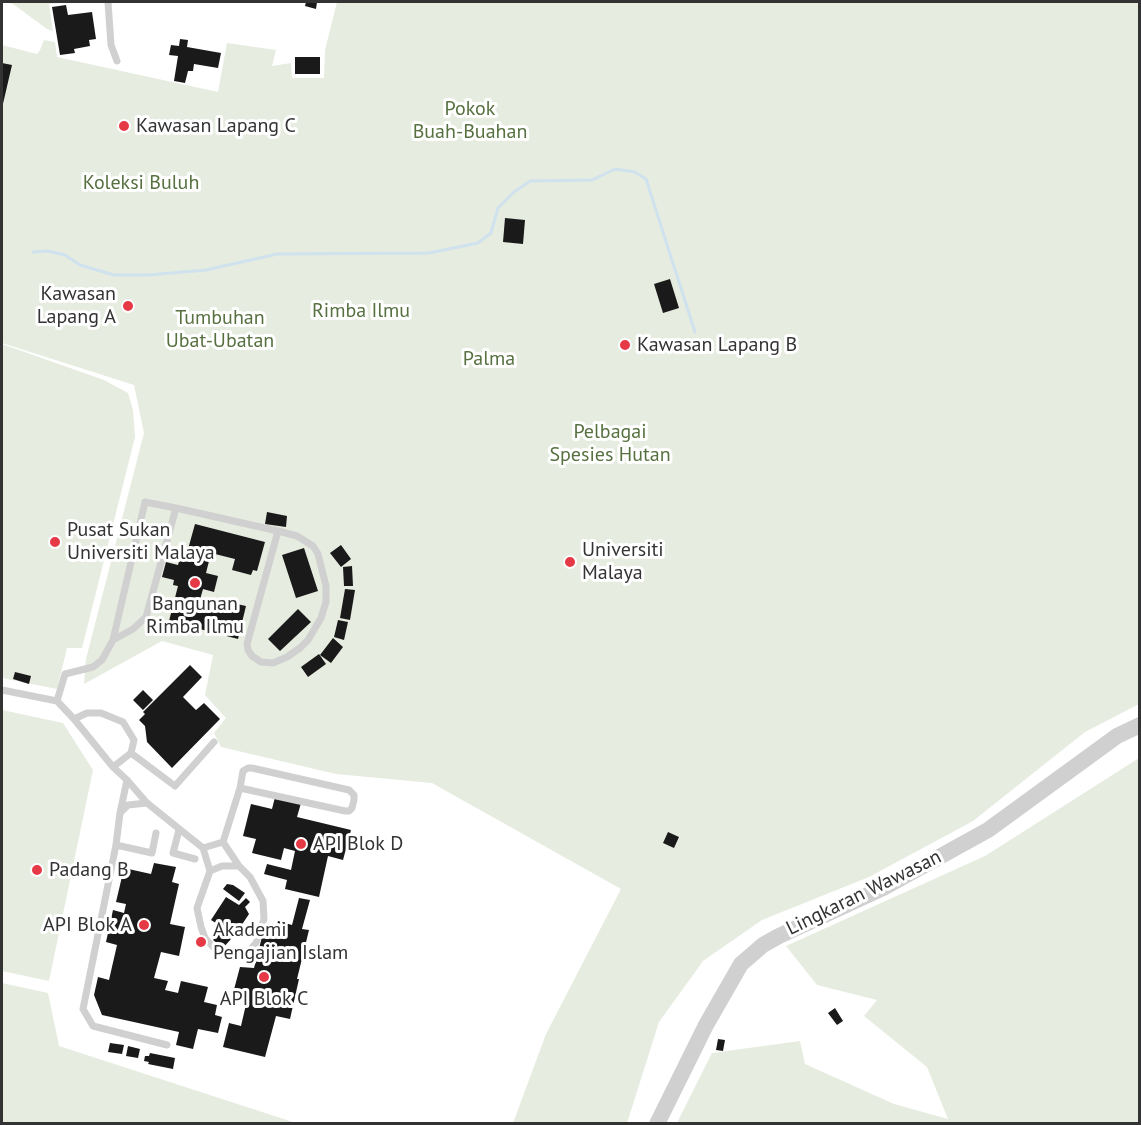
<!DOCTYPE html>
<style>
body{margin:0}
#map{position:relative;width:1141px;height:1125px;overflow:hidden;background:#fff;font-family:"PT Sans",sans-serif}
canvas{display:block}
.frame{position:absolute;inset:0;border:3px solid #333;pointer-events:none}
</style>
<div id="map">
<canvas width="1141" height="1125"></canvas>
<div class="frame"></div>
</div>
<script>
const c = document.querySelector('canvas').getContext('2d');
c.lineJoin = 'round';
function fillPath(path, color) { c.fillStyle = color; c.fill(path, 'evenodd'); }
const shape = rows => new Path2D(rows.map(r => 'M' + r).join(''));
function strokePath(path, color, width, dash) { c.strokeStyle = color; c.lineWidth = width; c.lineCap = dash ? 'butt' : 'round'; c.setLineDash(dash || []); c.stroke(path); }
function label(font, color, halo, rows, align = 'center') {
  c.font = font + ' "PT Sans",sans-serif'; c.lineWidth = 6; c.setLineDash([]); c.textBaseline = 'middle'; c.strokeStyle = halo; c.fillStyle = color; for (const [text, x, y, turn = 0] of rows) {
    c.save(); c.translate(x, y); c.rotate((+turn || 0) * Math.PI / 180); c.textAlign = isNaN(turn) ? turn : align; if (halo) c.strokeText(text, 0, 0); c.fillText(text, 0, 0); c.restore();
  }
}
fillPath(shape([
 [7,2,71,2,49,4,53,31,47,29,13,4],
 [337,2,1139,2,1139,704,1085,732,973,821,869,877,762,920,703,961,659,1022,627,1123,513,1123,546,1034,621,889,432,783,336,774,221,747,214,733,226,718,205,695,213,655,162,641,84,684,86,659,144,433,134,385,2,343,2,45,37,54,40,50,44,40,55,42,57,57,218,92,227,43,276,50,272,66,291,63,292,78,324,78,325,50],
 [2,344,104,380,128,393,133,410,135,437,82,648,67,648,57,689,2,678],
 [2,710,63,723,93,770,49,981,2,971],
 [1139,758,1139,1123,677,1123,712,1053,800,1041,805,1064,894,1104,948,1119,927,1067,864,1016,877,1000,817,985,786,946,985,856],
 [2,983,48,993,59,1046,296,1123,2,1123]
]), '#e6ecdf');
strokePath(shape([
 [33,252,48,251,65,255,80,265,114,275,148,275,206,270,277,254,429,253,478,243,491,233,498,208,514,192,530,181,592,180,615,169,635,172,646,179,695,332]
]), '#cfe2ee', 3);
fillPath(shape([
 [306,2,317,2,316,9,305,6],
 [66,5,68,15,92,12,96,39,89,40,90,46,74,49,75,53,60,55,52,7],
 [180,39,188,40,187,47,221,53,218,68,194,64,193,71,188,71,185,83,174,81,178,56,169,55,171,45,179,46],
 [295,57,320,57,320,74,295,74],
 [2,63,12,65,2,108],
 [505,218,525,220,523,244,503,242],
 [670,279,679,308,663,313,654,284],
 [267,512,287,516,286,527,265,524],
 [195,524,265,542,257,571,253,570,251,575,232,570,235,559,211,553,206,573,218,576,214,592,203,589,199,603,221,609,223,601,246,606,238,639,169,621,178,586,173,585,174,580,162,577,166,562,178,565,180,558,185,560],
 [341,545,351,559,341,567,330,553],
 [304,548,318,591,296,598,282,555],
 [352,566,353,586,344,586,343,567],
 [345,589,355,590,350,620,340,618],
 [298,609,311,622,280,651,268,639],
 [338,620,348,622,344,640,334,637],
 [333,638,343,647,331,663,320,655],
 [319,654,326,664,308,677,301,667],
 [190,665,202,677,183,697,196,710,204,703,220,719,172,768,147,742,145,726,139,720,145,714,143,712],
 [15,672,31,676,29,684,13,679],
 [143,690,153,700,143,710,133,700],
 [275,797,301,803,297,817,351,830,343,860,328,856,319,897,285,889,287,880,264,874,267,864,291,870,295,851,284,848,281,860,252,853,256,839,243,836,251,804,272,809],
 [668,832,679,837,674,848,663,843],
 [154,863,176,867,172,882,179,884,170,924,185,927,179,956,161,952,154,978,168,981,165,990,178,993,181,981,208,987,204,1002,217,1005,215,1015,222,1017,218,1033,198,1029,193,1049,176,1045,179,1032,102,1015,94,995,98,977,109,980,117,945,106,942,113,910,124,913,126,904,116,902,124,868,151,874],
 [227,884,233,885,245,893,239,901,223,889],
 [226,897,239,905,246,898,250,902,245,907,249,914,235,935,211,920],
 [299,898,310,900,302,929,309,930,297,979,299,979,290,1019,276,1016,265,1057,223,1047,229,1023,241,1026,247,1000,232,997,240,967,254,968,263,933,274,936,278,921,292,925],
 [221,931,231,939,223,948,213,940],
 [835,1008,843,1021,837,1025,828,1013],
 [718,1039,725,1040,723,1051,716,1050],
 [110,1043,124,1045,122,1054,108,1052],
 [128,1046,140,1049,138,1058,126,1056],
 [150,1053,175,1058,173,1069,148,1064,149,1062,144,1061,145,1056,149,1056]
]), '#1a1a1a');
strokePath(shape([
 [108,2,111,45,117,61],
 [145,502,176,508,146,617,133,629,113,640,145,502],
 [176,508,278,531,297,536,313,546,318,554,326,586,326,602,321,618,308,640,300,648,287,657,273,663,261,662,252,656,248,650,247,644,278,531],
 [2,690,57,701,74,719,113,767,127,780,147,803,203,848,210,871,197,908,201,927,205,938,215,949,224,955,235,956,247,953,256,943,264,919,263,901,250,877,239,866,223,842,203,848],
 [57,701,65,674,93,667,102,660,113,640],
 [74,719,87,713,101,713,123,722,134,740,131,753,113,767],
 [131,753,175,786,214,742],
 [127,780,120,813,116,845,83,1009,93,1026,167,1045],
 [120,813,128,805,147,803],
 [179,830,173,853,195,859],
 [223,842,240,788,243,771,248,768,252,768,349,790,354,795,354,800,352,808,349,811,345,811,240,788],
 [116,845,152,853,156,833],
 [210,871,222,866,239,866]
]), '#d0d0d0', 7);
strokePath(shape([
 [657,1124,706,1025,741,964,763,945,779,936,883,888,988,830,1117,736,1140,725]
]), '#d0d0d0', 16);
for (const [x, y, r, color] of [
 [124,126,6,"#e63946"],
 [128,306,6,"#e63946"],
 [625,345,6,"#e63946"],
 [55,542,6,"#e63946"],
 [570,562,6,"#e63946"],
 [195,583,6,"#e63946"],
 [301,844,6,"#e63946"],
 [37,870,6,"#e63946"],
 [144,925,6,"#e63946"],
 [201,942,6,"#e63946"],
 [264,977,6,"#e63946"]
]) { const dot = new Path2D(); dot.arc(x, y, r, 0, 2 * Math.PI); c.fillStyle = color; c.fill(dot); strokePath(dot, '#fff', 2); }
label('20px', '#56703f', '#fff', [
 ["Pokok",470,109],
 ["Buah-Buahan",470,132],
 ["Koleksi Buluh",141,183],
 ["Rimba Ilmu",361,311],
 ["Tumbuhan",220,318],
 ["Ubat-Ubatan",220,341],
 ["Palma",489,359],
 ["Pelbagai",610,432],
 ["Spesies Hutan",610,455]
]);
label('20px', '#333', '#fff', [
 ["Kawasan Lapang C",136,126],
 ["Kawasan",116,294,"right"],
 ["Lapang A",116,317,"right"],
 ["Kawasan Lapang B",637,345],
 ["Pusat Sukan",67,530],
 ["Universiti Malaya",67,553],
 ["Universiti",582,550],
 ["Malaya",582,573],
 ["Bangunan",195,604,"center"],
 ["Rimba Ilmu",195,627,"center"],
 ["API Blok D",313,844],
 ["Padang B",49,870],
 ["API Blok A",132,925,"right"],
 ["Akademi",213,930],
 ["Pengajian Islam",213,953],
 ["API Blok C",264,999,"center"]
], 'left');
label('20px', '#333', '#fff', [
 ["Lingkaran Wawasan",864,893,-26]
]);
</script>
